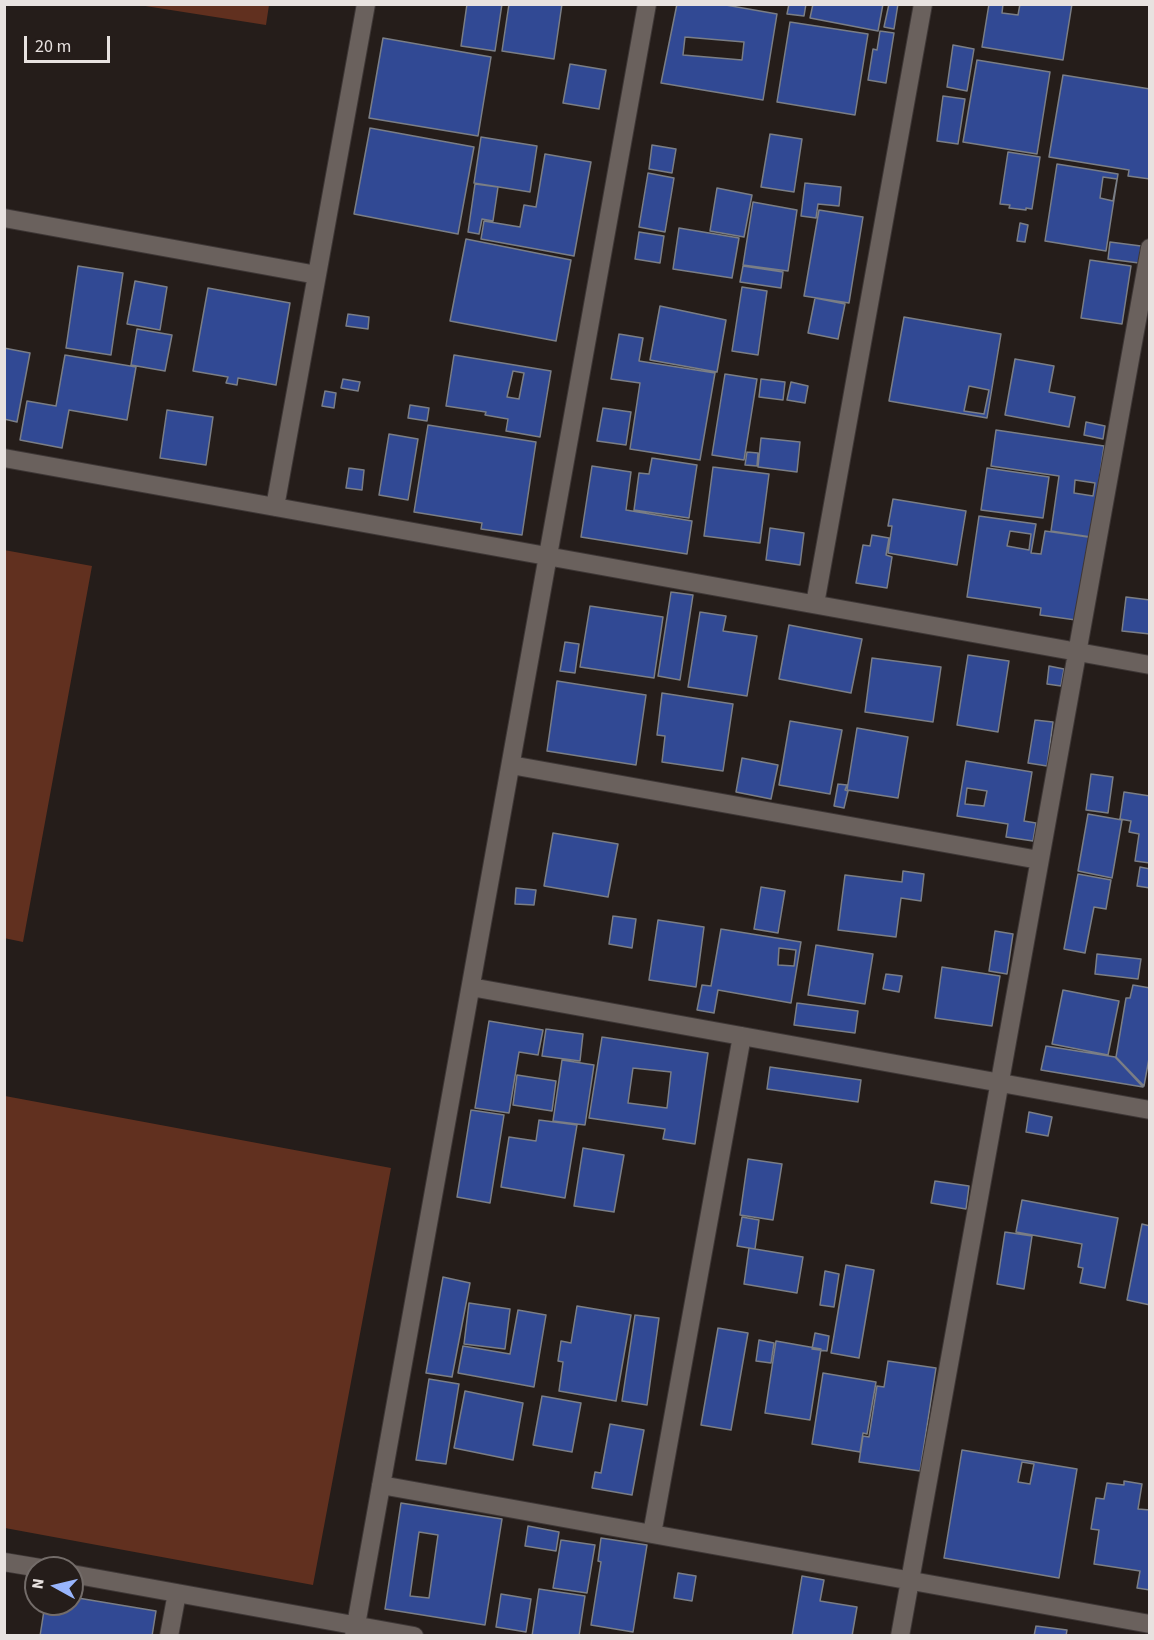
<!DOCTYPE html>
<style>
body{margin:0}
#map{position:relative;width:1154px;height:1640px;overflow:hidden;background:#251d1a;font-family:"Source Sans 3",sans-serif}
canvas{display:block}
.frame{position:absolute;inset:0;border:6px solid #e8e2e0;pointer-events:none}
.north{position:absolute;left:24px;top:1556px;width:60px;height:60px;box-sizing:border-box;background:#251d1a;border:2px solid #736c69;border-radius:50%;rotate:278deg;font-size:16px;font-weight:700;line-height:24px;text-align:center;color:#e8e2e0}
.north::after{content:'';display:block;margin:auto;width:21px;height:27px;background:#98b5fd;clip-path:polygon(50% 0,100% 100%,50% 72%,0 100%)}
.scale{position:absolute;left:24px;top:36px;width:86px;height:27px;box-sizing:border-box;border:3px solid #e8e2e0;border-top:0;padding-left:8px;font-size:18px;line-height:21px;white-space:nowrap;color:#e8e2e0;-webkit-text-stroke:4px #251d1a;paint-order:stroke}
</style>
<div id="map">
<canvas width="1154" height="1640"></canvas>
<div class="frame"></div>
<div class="north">N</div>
<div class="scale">20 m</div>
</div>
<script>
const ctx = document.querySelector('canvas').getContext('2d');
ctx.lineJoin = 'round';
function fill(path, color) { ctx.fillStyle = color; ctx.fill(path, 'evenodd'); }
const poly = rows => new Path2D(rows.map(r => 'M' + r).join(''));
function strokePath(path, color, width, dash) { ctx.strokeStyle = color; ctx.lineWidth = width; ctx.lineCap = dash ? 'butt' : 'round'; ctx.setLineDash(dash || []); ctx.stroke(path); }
fill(poly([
 [139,5,269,5,266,25],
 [4,550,92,566,23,942,4,938],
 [5,1096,391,1168,313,1585,5,1528]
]), '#61301f');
const building = poly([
 [467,4,502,4,495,51,461,46,467,4],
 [509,4,562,4,554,59,502,51,509,4],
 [677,4,720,4,777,14,763,100,661,83,677,4],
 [685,37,744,42,742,60,683,55,685,37],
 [789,4,806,4,804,16,787,14,789,4],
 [813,4,883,4,878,31,810,18,813,4],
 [889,4,898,4,894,29,884,27,889,4],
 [989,4,1003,4,1002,13,1018,15,1020,4,1072,4,1063,60,982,47,989,4],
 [790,22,868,34,855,115,777,102,790,22],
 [880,31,894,33,886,83,868,80,873,49,877,50,880,31],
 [383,38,491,57,478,136,369,118,383,38],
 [953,45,974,49,967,91,947,87,953,45],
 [977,60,1050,72,1037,154,963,142,977,60],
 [570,64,606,70,599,109,563,103,570,64],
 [1063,75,1150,89,1150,179,1128,176,1129,170,1049,157,1063,75],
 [943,96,965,99,958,144,937,141,943,96],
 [370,128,474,147,458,234,354,214,370,128],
 [770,134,802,139,794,192,761,187,770,134],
 [481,137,537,146,530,192,474,183,481,137],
 [652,145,676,149,672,173,649,169,652,145],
 [1008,152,1040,157,1032,209,1026,208,1026,210,1009,208,1010,205,1000,204,1008,152],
 [545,154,591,162,574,256,481,239,484,221,520,227,524,205,536,207,545,154],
 [1057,164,1118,174,1106,251,1045,241,1057,164],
 [1103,177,1117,179,1113,201,1100,198,1103,177],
 [648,173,674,178,665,232,639,227,648,173],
 [805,183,841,187,839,206,818,204,816,218,801,216,805,183],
 [475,184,498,187,493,221,482,219,479,234,468,232,475,184],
 [717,188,752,195,744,237,710,231,717,188],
 [753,202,797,210,788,271,743,265,753,202],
 [819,210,863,217,849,303,804,296,819,210],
 [1020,223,1028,225,1025,242,1017,241,1020,223],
 [679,228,739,238,732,278,673,269,679,228],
 [639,232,664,236,660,263,635,259,639,232],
 [466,239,571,260,556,341,450,321,466,239],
 [1110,242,1141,246,1139,263,1108,259,1110,242],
 [1090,260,1131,266,1122,324,1081,318,1090,260],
 [78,266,123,273,111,355,66,348,78,266],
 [743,266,783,272,781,288,740,282,743,266],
 [135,281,167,287,160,330,127,324,135,281],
 [742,287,767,291,758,355,732,351,742,287],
 [208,288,290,303,276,385,238,378,237,385,226,383,228,377,193,371,208,288],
 [815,298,845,304,838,339,808,333,815,298],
 [660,306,726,320,717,372,650,360,660,306],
 [348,314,369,317,368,329,346,326,348,314],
 [904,317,1001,334,987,418,889,401,904,317],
 [969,386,989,390,984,414,964,411,969,386],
 [137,329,172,335,165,371,131,365,137,329],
 [619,334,643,338,639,361,715,373,700,460,630,449,640,383,611,379,619,334],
 [4,348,30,353,17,422,4,419,4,348],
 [65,355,136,367,127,420,69,410,62,448,20,440,27,401,56,406,65,355],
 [454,355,551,371,540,437,506,431,508,419,485,415,486,412,446,406,454,355],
 [513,371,524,373,519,399,507,397,513,371],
 [1015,359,1054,366,1049,392,1075,397,1069,427,1005,415,1015,359],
 [725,374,757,379,744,460,712,455,725,374],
 [343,379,360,382,358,391,341,388,343,379],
 [761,379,785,382,783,400,759,397,761,379],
 [791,382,808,386,805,403,787,400,791,382],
 [325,391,336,393,334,408,322,406,325,391],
 [410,405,429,408,427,421,408,418,410,405],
 [603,408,631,412,626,445,597,441,603,408],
 [167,410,213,417,206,465,160,458,167,410],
 [1086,422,1105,426,1103,439,1084,435,1086,422],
 [428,425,536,442,522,535,481,529,482,523,414,512,428,425],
 [996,430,1104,446,1091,537,1051,531,1059,476,991,466,996,430],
 [1075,480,1095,483,1093,496,1074,493,1075,480],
 [389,434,418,439,408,500,379,495,389,434],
 [761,438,800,442,797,472,758,467,761,438],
 [747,452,758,453,757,466,745,465,747,452],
 [652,458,697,465,689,518,634,510,639,473,649,474,652,458],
 [592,466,631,472,626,510,692,521,687,554,581,537,592,466],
 [713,467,769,474,760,543,704,536,713,467],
 [349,468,364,470,362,490,346,488,349,468],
 [987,468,1049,477,1043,518,981,510,987,468],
 [893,499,966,511,957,565,888,553,892,526,888,526,893,499],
 [979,516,1036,524,1031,553,1041,554,1045,531,1095,538,1083,621,1040,615,1041,608,967,597,979,516],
 [1010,531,1031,534,1029,550,1007,546,1010,531],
 [770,528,804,533,800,565,766,560,770,528],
 [872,535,889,538,886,555,892,557,887,588,856,583,863,545,870,546,872,535],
 [671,592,693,595,680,680,658,676,671,592],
 [1126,597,1150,600,1150,634,1122,631,1126,597],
 [590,606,663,617,654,678,580,667,590,606],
 [700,612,726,616,723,631,757,636,747,696,688,687,700,612],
 [789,625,862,639,851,693,779,679,789,625],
 [565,642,579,644,575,673,560,671,565,642],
 [968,655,1009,661,998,732,957,725,968,655],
 [872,658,941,667,933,722,865,712,872,658],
 [1049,666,1064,669,1061,686,1047,684,1049,666],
 [557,681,646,695,636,765,547,751,557,681],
 [662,693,733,704,723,771,662,762,665,736,657,735,662,693],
 [1035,720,1053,722,1047,766,1028,763,1035,720],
 [790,721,842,730,830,794,779,785,790,721],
 [857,728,908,737,898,798,847,790,857,728],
 [742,758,778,765,771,799,736,792,742,758],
 [966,761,1032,772,1024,821,1036,823,1033,841,1006,837,1008,824,957,816,966,761],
 [967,788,987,791,984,806,965,804,967,788],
 [1091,774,1113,777,1108,813,1086,810,1091,774],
 [838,784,847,785,845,790,848,791,844,808,834,806,838,784],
 [1124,792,1150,796,1150,863,1135,861,1139,834,1129,832,1131,821,1120,819,1124,792],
 [1088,814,1122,820,1112,878,1078,871,1088,814],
 [553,833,618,844,608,897,544,886,553,833],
 [1140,867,1150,869,1150,888,1137,886,1140,867],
 [903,871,924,874,921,901,901,898,896,937,838,930,845,875,902,882,903,871],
 [1078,874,1111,880,1106,909,1094,907,1085,953,1064,949,1078,874],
 [761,887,785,891,778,933,754,929,761,887],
 [516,888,536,890,534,905,515,904,516,888],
 [613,916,636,919,632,948,609,944,613,916],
 [658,920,704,927,696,987,649,980,658,920],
 [721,929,801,942,791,1003,718,990,714,1013,697,1010,702,985,711,986,721,929],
 [779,948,796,950,794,966,778,965,779,948],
 [995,931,1013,934,1007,974,989,971,995,931],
 [816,945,873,954,865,1004,808,995,816,945],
 [1097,954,1141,959,1138,979,1095,974,1097,954],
 [942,967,1000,976,992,1026,935,1018,942,967],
 [886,974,902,976,899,992,883,989,886,974],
 [1133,985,1150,988,1150,1053,1144,1086,1116,1057,1126,998,1130,998,1133,985],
 [1063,990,1119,1001,1108,1055,1052,1044,1063,990],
 [797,1003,858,1011,855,1033,794,1025,797,1003],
 [489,1021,543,1030,538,1055,519,1052,509,1113,475,1108,489,1021],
 [546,1029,583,1034,580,1061,542,1056,546,1029],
 [602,1037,708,1053,695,1144,663,1139,665,1129,589,1118,602,1037],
 [633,1068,671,1072,667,1108,628,1103,633,1068],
 [1046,1046,1115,1057,1143,1087,1041,1070,1046,1046],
 [562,1060,594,1065,585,1125,553,1121,562,1060],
 [770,1067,861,1080,858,1102,767,1089,770,1067],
 [517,1075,556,1081,552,1111,513,1105,517,1075],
 [471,1110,504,1115,490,1203,457,1197,471,1110],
 [1029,1112,1052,1117,1048,1136,1026,1132,1029,1112],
 [539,1120,577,1125,565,1198,501,1187,509,1137,536,1141,539,1120],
 [583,1148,624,1155,614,1212,574,1206,583,1148],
 [748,1159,782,1164,773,1220,740,1215,748,1159],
 [935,1181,969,1186,966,1209,931,1203,935,1181],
 [1022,1200,1118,1218,1105,1288,1080,1283,1083,1268,1078,1267,1082,1244,1016,1232,1022,1200],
 [742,1217,759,1220,755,1249,737,1246,742,1217],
 [1142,1224,1150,1226,1150,1305,1127,1300,1142,1224],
 [1005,1232,1032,1236,1024,1289,997,1284,1005,1232],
 [749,1248,803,1257,797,1293,744,1284,749,1248],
 [846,1265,874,1270,859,1358,831,1353,846,1265],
 [825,1271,839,1274,834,1307,820,1305,825,1271],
 [443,1277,470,1283,452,1377,426,1373,443,1277],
 [469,1303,510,1309,505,1349,464,1344,469,1303],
 [577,1306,631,1315,616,1401,559,1391,563,1362,558,1361,561,1341,571,1343,577,1306],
 [518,1310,546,1315,534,1387,458,1373,463,1346,510,1354,518,1310],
 [635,1315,659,1318,647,1405,622,1401,635,1315],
 [718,1328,748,1333,731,1430,701,1425,718,1328],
 [815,1333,829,1336,827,1351,812,1349,815,1333],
 [759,1340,774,1343,771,1363,756,1361,759,1340],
 [776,1341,821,1349,810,1420,765,1413,776,1341],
 [888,1361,936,1368,920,1471,859,1462,863,1436,869,1437,877,1386,884,1387,888,1361],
 [823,1373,876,1382,867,1434,863,1433,860,1452,812,1444,823,1373],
 [429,1379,459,1384,446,1464,416,1460,429,1379],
 [465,1391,523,1403,513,1460,454,1448,465,1391],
 [542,1396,581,1403,572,1452,533,1445,542,1396],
 [610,1424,644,1430,632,1495,592,1488,595,1472,601,1473,610,1424],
 [962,1450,1077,1469,1059,1578,944,1558,962,1450],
 [1022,1462,1034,1464,1030,1484,1018,1482,1022,1462],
 [1124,1481,1142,1484,1138,1509,1150,1510,1150,1590,1137,1588,1140,1571,1094,1564,1099,1530,1091,1529,1096,1498,1104,1499,1107,1483,1124,1485,1124,1481],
 [401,1503,502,1519,485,1625,385,1609,401,1503],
 [419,1532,438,1535,429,1598,410,1596,419,1532],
 [528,1526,559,1532,556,1551,525,1546,528,1526],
 [601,1538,647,1545,633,1632,591,1625,601,1562,598,1561,601,1538],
 [561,1540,595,1545,587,1593,553,1588,561,1540],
 [678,1573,696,1576,692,1601,674,1598,678,1573],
 [802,1576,824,1580,820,1601,857,1607,852,1636,792,1636,802,1576],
 [539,1589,585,1596,579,1636,532,1636,539,1589],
 [501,1594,531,1599,526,1632,496,1627,501,1594],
 [72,1597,156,1611,152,1636,40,1636,45,1604,72,1604,72,1597],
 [1036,1626,1067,1630,1066,1636,1034,1636,1036,1626]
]);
fill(building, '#314994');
strokePath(building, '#7a7e86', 1.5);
const minor = poly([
 [4,218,317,275],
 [4,458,1150,665],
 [275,507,366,4],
 [815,604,923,4],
 [511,765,1039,860],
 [471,987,1150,1110],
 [381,1485,1150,1624],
 [652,1534,742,1036],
 [4,1562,40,1568],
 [72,1574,414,1636],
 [169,1636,177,1593],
 [354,1636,647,4],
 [900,1636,1150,248]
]);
strokePath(minor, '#3e3736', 20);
strokePath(minor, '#6a615d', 18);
</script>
